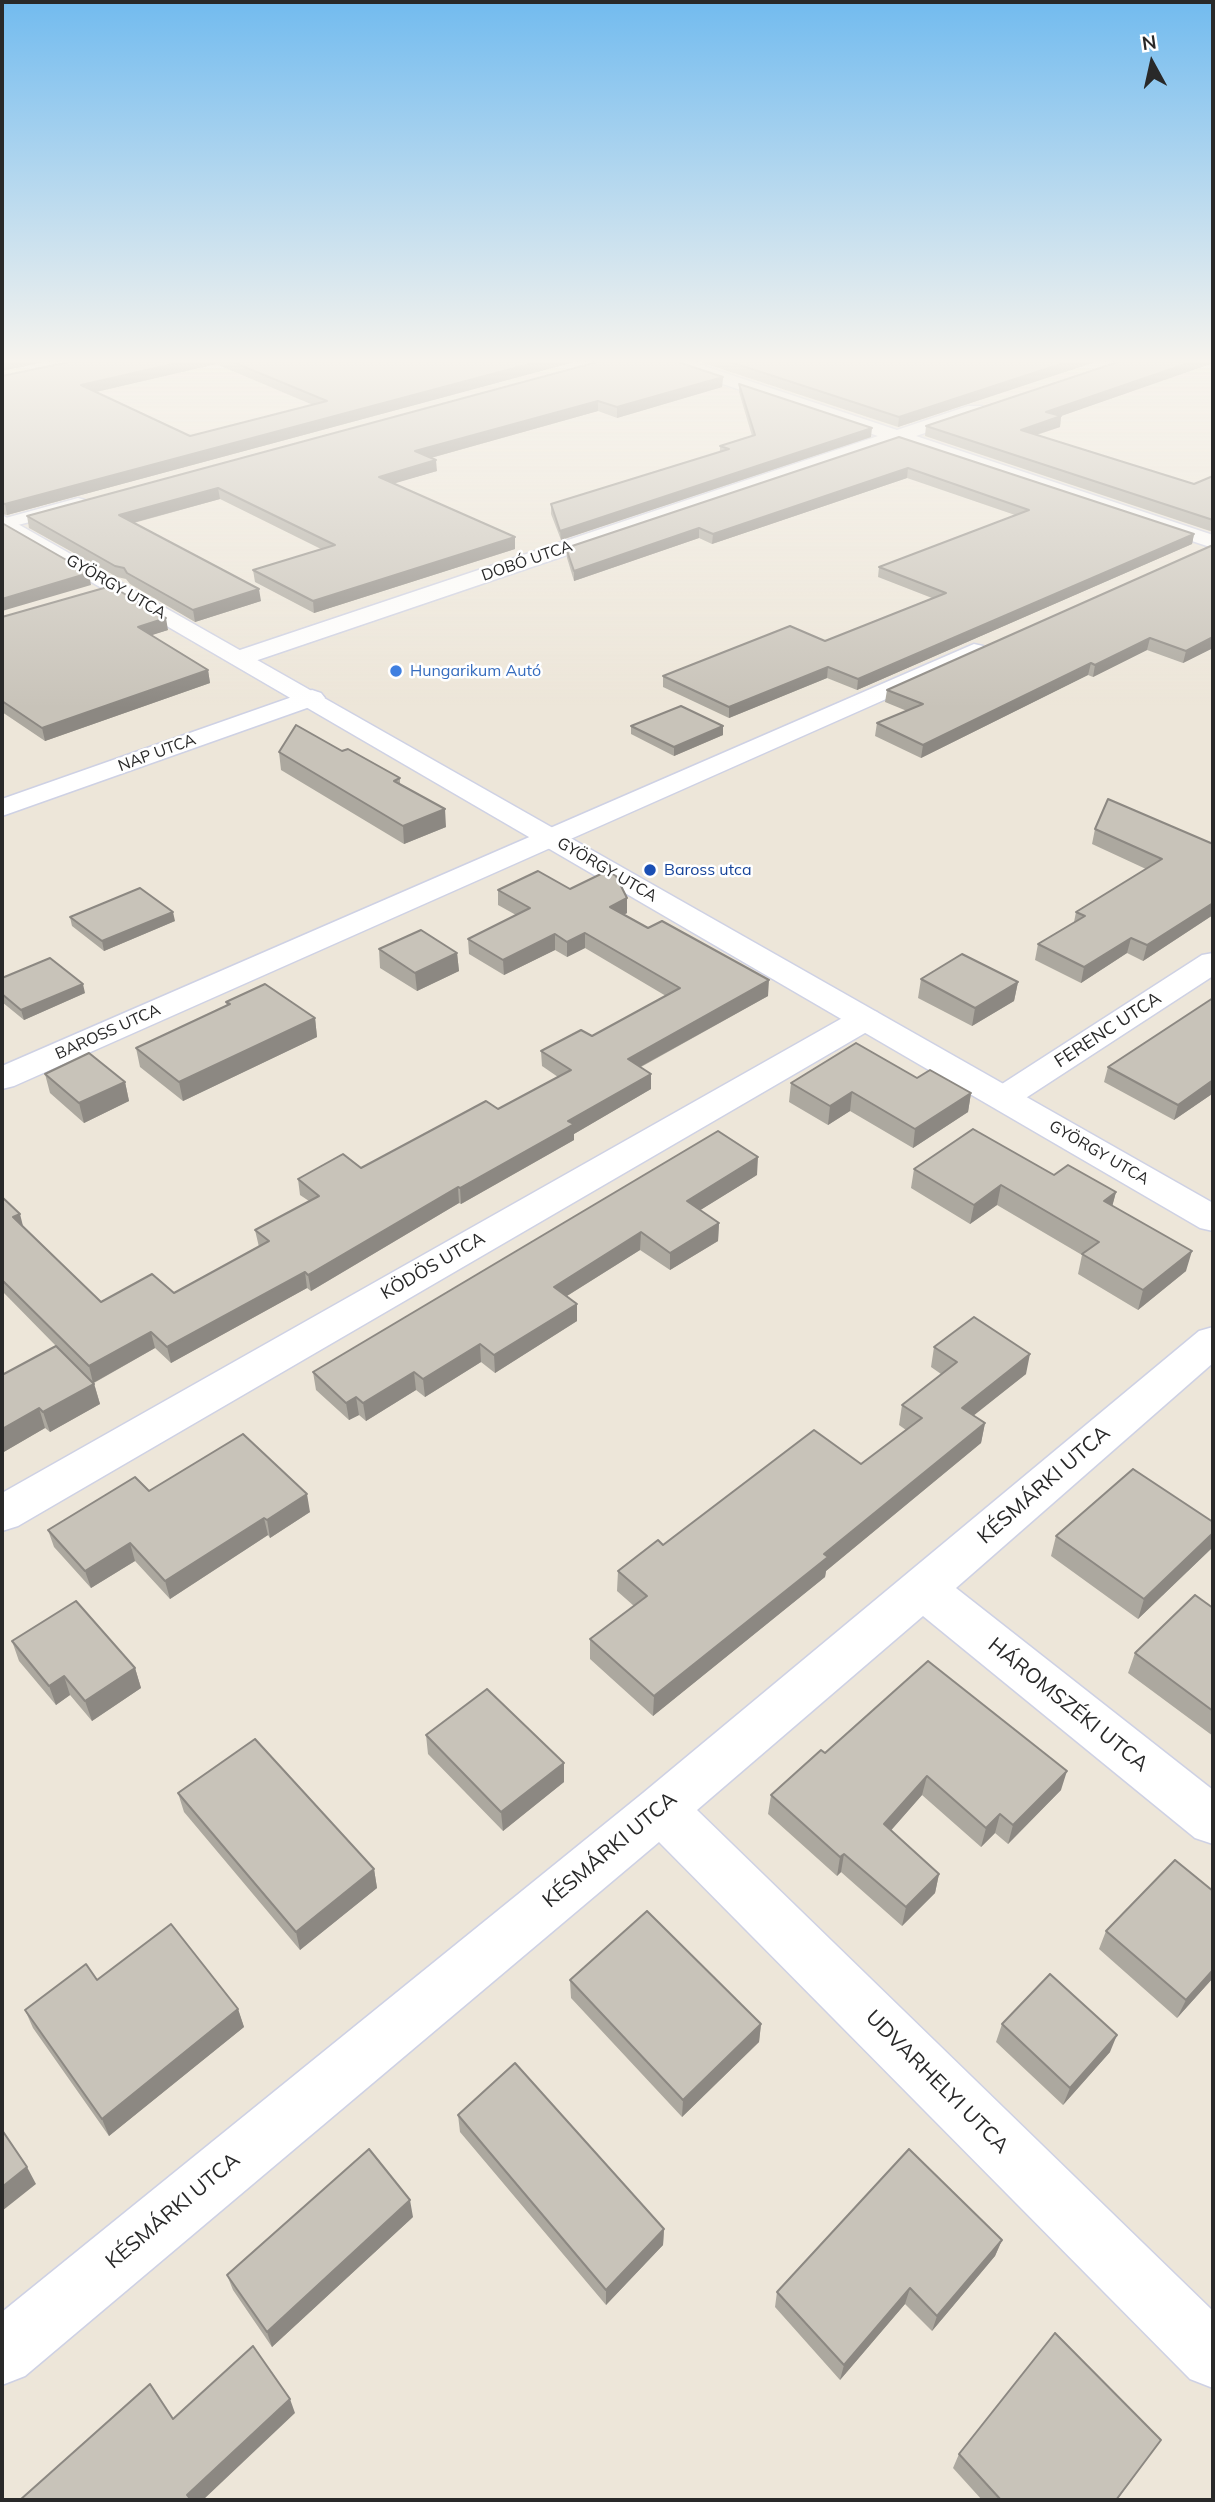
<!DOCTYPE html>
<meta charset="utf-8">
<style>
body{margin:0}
#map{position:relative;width:1215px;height:2502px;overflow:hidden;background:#ede6d9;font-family:Mulish,sans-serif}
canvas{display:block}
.frame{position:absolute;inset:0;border:4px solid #292929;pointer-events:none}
.north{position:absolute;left:1117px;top:28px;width:70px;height:70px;-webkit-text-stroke:5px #fff;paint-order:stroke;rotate:352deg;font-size:19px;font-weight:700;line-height:28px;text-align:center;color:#292929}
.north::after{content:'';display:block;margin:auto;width:24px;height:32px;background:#292929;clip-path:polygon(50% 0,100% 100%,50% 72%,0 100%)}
</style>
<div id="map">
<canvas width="1215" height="2502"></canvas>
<div class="frame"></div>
<div class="north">N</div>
</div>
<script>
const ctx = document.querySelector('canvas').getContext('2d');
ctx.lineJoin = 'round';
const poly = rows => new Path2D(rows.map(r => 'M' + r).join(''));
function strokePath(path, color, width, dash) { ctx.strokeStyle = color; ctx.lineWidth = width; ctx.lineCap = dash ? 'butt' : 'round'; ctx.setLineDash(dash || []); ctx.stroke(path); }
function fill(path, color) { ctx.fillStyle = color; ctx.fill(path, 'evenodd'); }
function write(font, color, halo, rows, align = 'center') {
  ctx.font = font + ' Mulish,sans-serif'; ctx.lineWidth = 5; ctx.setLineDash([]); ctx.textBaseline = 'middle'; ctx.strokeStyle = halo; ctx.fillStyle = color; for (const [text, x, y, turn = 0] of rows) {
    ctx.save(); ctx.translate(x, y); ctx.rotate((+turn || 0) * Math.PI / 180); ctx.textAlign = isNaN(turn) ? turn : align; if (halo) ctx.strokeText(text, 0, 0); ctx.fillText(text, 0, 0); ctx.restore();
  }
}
const minor = poly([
 [654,358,680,358,897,430,968,406,982,406,984,410,982,414,916,436,1213,535,1213,548,897,443,249,663,240,665,231,663,228,658,231,653,878,436,657,362,654,358],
 [78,498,85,500,88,504,85,508,2,529,2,519,78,498],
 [974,644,983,646,986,651,983,656,14,1086,2,1089,2,1066,974,644],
 [312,690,321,693,325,698,321,703,2,816,2,799,312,690],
 [1213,953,1213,976,1015,1105,1003,1109,991,1105,986,1098,991,1091,1202,955,1213,953],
 [865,1009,877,1012,881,1019,877,1026,18,1526,2,1531,2,1493,853,1012,865,1009],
 [1213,1327,1213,1363,956,1588,1213,1790,1213,1844,1195,1838,923,1616,697,1810,1213,2311,1213,2388,1190,2379,659,1842,25,2376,2,2385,2,2312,643,1793,1199,1331,1213,1327]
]);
const tertiary = poly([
 [2,515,1213,1203,1213,1231,1200,1228,2,530,2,515]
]);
strokePath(minor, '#ced1e4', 3);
strokePath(tertiary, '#ced1e4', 3);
fill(minor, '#fff');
fill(tertiary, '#fff');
fill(poly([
 [88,358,589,358,7,515,2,514,2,376],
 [216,364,313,405,190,436,96,392],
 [613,358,723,377,722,387,617,418,598,411,431,458,437,471,394,483,515,549,314,613,255,582,253,570,321,549,220,499,134,523,261,601,195,622,130,584,126,579,117,577,29,528,27,516],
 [688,358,1107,358,898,427],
 [1213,363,1061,416,1060,427,1037,435,1194,484,1213,476,1213,532,925,436,926,426],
 [739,384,871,437,561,540,551,514,551,504,720,452,720,446,752,436,739,392],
 [899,437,1194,534,1192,544,857,690,827,678,729,718,663,687,663,676,825,641,932,598,878,577,879,567,1015,515,907,478,712,544,699,538,574,581,567,558,566,548],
 [1213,545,1213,648,1183,663,1147,650,1093,677,1088,675,921,758,875,736,877,723,907,711,885,702,887,690],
 [2,617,168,630,151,635,208,670,210,683,45,741,2,712],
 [631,726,723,726,723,735,674,756,631,734],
 [342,751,400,778,400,784,446,827,404,844,281,770,279,752],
 [1095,829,1213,844,1213,915,1143,961,1127,953,1081,983,1035,960,1038,944,1074,922,1076,912,1146,869,1092,844],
 [570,889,627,898,627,913,624,915,768,996,641,1067,651,1074,651,1089,574,1134,574,1140,461,1204,459,1203,311,1291,307,1288,171,1363,155,1348,94,1383,100,1404,50,1432,45,1428,2,1453,56,1346,2,1291,2,1197,24,1227,101,1302,174,1293,259,1247,255,1230,309,1201,300,1195,298,1179,361,1168,498,1109,558,1077,542,1066,541,1051,592,1036,666,996,585,948,567,957,555,950,504,975,469,954,468,939,516,915,498,905,498,890],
 [70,917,175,921,104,951,72,926],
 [379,949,457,953,459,971,417,991,380,968],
 [2,978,85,993,24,1020,2,1002],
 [921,979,1018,982,1014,1001,972,1026,918,998],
 [1213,998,1213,1088,1212,1094,1174,1120,1104,1082,1108,1067],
 [226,1002,315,1018,317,1037,183,1101,140,1067,136,1048,227,1006],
 [45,1074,125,1082,129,1101,84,1123,50,1093],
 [917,1078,971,1093,968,1112,913,1148,850,1111,828,1125,789,1102,791,1083],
 [914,1169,1054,1175,1116,1192,1112,1206,1186,1271,1138,1310,1078,1274,1082,1255,997,1205,970,1224,911,1188],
 [757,1175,700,1210,719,1223,718,1241,670,1270,640,1250,567,1296,577,1304,577,1321,495,1373,481,1362,425,1397,416,1390,366,1421,359,1415,349,1420,316,1390,313,1372],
 [934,1347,1026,1374,973,1415,985,1423,981,1443,826,1571,825,1577,653,1716,590,1659,590,1639,634,1606,617,1591,618,1571,663,1545,861,1464,906,1430,899,1425,902,1405,941,1374,931,1367],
 [149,1491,310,1512,270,1538,268,1535,170,1599,135,1561,91,1588,54,1547,48,1530],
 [1213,1522,1213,1547,1138,1619,1051,1556,1056,1536],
 [1213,1608,1213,1743,1211,1741,1213,1736,1128,1673,1135,1653],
 [12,1641,135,1668,141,1688,92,1721,70,1695,56,1705,19,1661],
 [426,1735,564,1763,564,1782,503,1831,428,1754],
 [825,1753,1061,1790,1008,1844,995,1833,981,1847,922,1795,891,1830,939,1874,935,1893,902,1926,841,1872,837,1876,768,1814,771,1795],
 [178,1793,374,1869,377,1888,300,1950,184,1812],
 [1213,1891,1213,1978,1177,2018,1099,1949,1106,1931],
 [97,1980,238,2009,244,2027,109,2136,33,2028,25,2010],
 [570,1980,761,2024,759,2042,682,2117,571,1998],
 [1002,2024,1110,2052,1063,2105,996,2042],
 [458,2115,664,2229,663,2245,606,2305,460,2132],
 [413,2217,272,2347,233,2290,227,2275],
 [1002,2240,995,2256,932,2331,905,2304,840,2380,775,2307,777,2292],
 [1161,2440,1117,2500,982,2500,953,2468,959,2454]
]), '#aca89f');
fill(poly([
 [17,358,63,358,2,371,2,361],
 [199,358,215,358,216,364,83,395,81,385],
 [552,358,589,358,7,515,5,504],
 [1079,358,1107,358,898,427,899,417],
 [1203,358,1213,358,1213,363,1044,422,1046,412],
 [723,377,722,387,617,418,617,407],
 [598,401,598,411,416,462,415,451],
 [1061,416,1060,427,1020,440,1021,430],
 [872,428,871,437,561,540,560,531],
 [436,460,437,471,379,488,379,477],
 [908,468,907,478,712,544,713,534],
 [218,488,220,499,121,526,119,515],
 [699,528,699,538,574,581,574,571],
 [1194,534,1192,544,857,690,858,679],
 [515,537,515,549,314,613,313,601],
 [89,573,91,585,2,611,2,599],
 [259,589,261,601,195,622,193,610],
 [166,618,168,630,140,639,138,627],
 [1213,637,1213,648,1183,663,1186,651],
 [1150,638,1147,650,1093,677,1095,665],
 [1091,663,1088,675,921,758,923,745],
 [828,667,827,678,729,718,729,707],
 [208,670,210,683,45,741,42,728],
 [723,726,723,735,674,756,674,747],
 [445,809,446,827,404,844,403,826],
 [627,898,627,913,610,922,610,907],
 [1213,903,1213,915,1143,961,1147,945],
 [173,912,175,921,104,951,102,941],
 [585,933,585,948,567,957,567,942],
 [555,934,555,950,504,975,503,960],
 [1131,938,1127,953,1081,983,1084,967],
 [457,953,459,971,417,991,415,973],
 [769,980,768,996,627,1074,628,1059],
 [1018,982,1014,1001,972,1026,975,1008],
 [83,984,85,993,24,1020,21,1010],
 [315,1018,317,1037,183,1101,179,1082],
 [651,1074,651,1089,574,1134,574,1140,461,1204,460,1188,568,1121],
 [1213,1076,1213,1088,1212,1094,1174,1120,1178,1105],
 [125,1082,129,1101,84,1123,79,1103],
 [852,1092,850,1111,828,1125,830,1106],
 [971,1093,968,1112,913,1148,915,1129],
 [758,1157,757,1175,686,1219,687,1201],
 [1001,1185,997,1205,970,1224,974,1205],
 [458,1187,459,1203,311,1291,308,1275],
 [1116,1192,1111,1211,1104,1201],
 [20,1214,24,1230,13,1217],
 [719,1223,718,1241,670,1270,670,1253],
 [641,1232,640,1250,554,1304,554,1287],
 [1192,1251,1186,1271,1138,1310,1143,1290],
 [305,1272,307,1288,171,1363,167,1347],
 [577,1304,577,1321,495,1373,494,1355],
 [151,1332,155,1348,93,1383,89,1366],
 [480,1344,481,1362,425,1397,423,1379],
 [1030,1354,1026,1374,958,1428,962,1408],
 [414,1372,416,1390,366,1421,363,1403],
 [94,1384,100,1404,50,1432,43,1412],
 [356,1397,359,1415,349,1420,346,1403],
 [39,1408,45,1428,2,1453,2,1429],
 [985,1423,981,1443,826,1571,825,1577,653,1716,654,1696,824,1554],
 [307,1494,310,1512,270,1538,267,1520],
 [264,1518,268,1535,170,1599,165,1581],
 [1213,1533,1213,1547,1138,1619,1144,1599],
 [130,1543,135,1561,91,1588,85,1571],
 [135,1668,141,1688,92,1721,85,1701],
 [64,1676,70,1695,56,1705,49,1686],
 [564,1763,564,1782,503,1831,501,1812],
 [1067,1771,1061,1790,1008,1844,1013,1825],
 [927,1776,922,1795,880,1843,884,1824],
 [1000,1814,995,1833,981,1847,986,1828],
 [844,1854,841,1872,837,1876,840,1857],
 [374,1869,377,1888,300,1950,296,1932],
 [939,1874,935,1893,902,1926,906,1907],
 [1213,1970,1213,1978,1177,2018,1186,2000],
 [238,2009,244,2027,109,2136,102,2119],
 [761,2024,759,2042,682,2117,683,2100],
 [1117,2035,1110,2052,1063,2105,1070,2088],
 [27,2167,36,2184,2,2211,2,2187],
 [410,2200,413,2217,272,2347,267,2332],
 [664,2229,663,2245,606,2305,606,2290],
 [1002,2240,995,2256,932,2331,937,2316],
 [910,2288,905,2304,840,2380,844,2365],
 [290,2399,295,2413,203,2500,190,2500,187,2495]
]), '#8c8882');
const building = poly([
 [2,358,17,358,2,361,2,358],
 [88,358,199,358,81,385,190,436,327,401,223,358,552,358,5,504,2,503,2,376,88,358],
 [612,358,666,358,723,377,617,407,598,401,415,451,436,460,379,477,515,537,313,601,253,570,335,545,218,488,119,515,259,589,193,610,127,573,124,568,115,566,27,516,612,358],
 [718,358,1079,358,899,417,718,358],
 [1130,358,1203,358,1046,412,1061,416,1021,430,1194,484,1213,476,1213,520,926,426,1130,358],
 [739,384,872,428,560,531,551,504,729,449,720,446,755,435,739,384],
 [899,437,1194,534,858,679,828,667,729,707,663,676,790,626,825,641,946,593,879,567,1029,510,908,468,713,534,699,528,574,571,566,548,899,437],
 [2,523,89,573,2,599,2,523],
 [1213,545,1213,637,1186,651,1150,638,1095,665,1091,663,923,745,877,723,923,704,887,690,1213,545],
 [111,586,166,618,138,627,208,670,42,728,2,701,2,617,111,586],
 [681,706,723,726,674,747,631,726,681,706],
 [296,725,342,751,348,749,400,778,394,781,445,809,403,826,279,752,296,725],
 [1108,799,1213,844,1213,903,1147,945,1131,938,1084,967,1038,944,1085,916,1076,912,1162,859,1095,829,1108,799],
 [538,871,570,889,607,871,616,876,627,898,610,907,648,928,662,921,769,980,628,1059,651,1074,568,1121,574,1124,460,1188,458,1187,308,1275,305,1272,167,1347,151,1332,89,1366,2,1280,2,1197,20,1214,13,1217,101,1302,152,1274,174,1293,269,1241,255,1230,319,1196,298,1179,343,1154,361,1168,486,1101,498,1109,571,1070,541,1051,581,1030,592,1036,680,988,585,933,567,942,555,934,503,960,468,939,530,908,498,890,538,871],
 [140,888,173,912,102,941,70,917,140,888],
 [421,930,457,953,415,973,379,949,421,930],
 [962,954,1018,982,975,1008,921,979,962,954],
 [50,958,83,984,21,1010,2,994,2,978,50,958],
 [265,984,315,1018,179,1082,136,1048,230,1004,226,1002,265,984],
 [1213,998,1213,1076,1212,1077,1213,1077,1213,1080,1178,1105,1108,1067,1213,998],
 [856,1043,917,1078,930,1070,971,1093,915,1129,852,1092,830,1106,791,1083,856,1043],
 [89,1053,125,1082,79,1103,45,1074,89,1053],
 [973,1129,1054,1175,1068,1165,1116,1192,1104,1201,1192,1251,1143,1290,1082,1254,1099,1242,1001,1185,974,1205,914,1169,973,1129],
 [718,1131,758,1157,687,1201,719,1223,670,1253,641,1232,554,1287,577,1304,494,1355,480,1344,423,1379,414,1372,363,1403,356,1397,346,1403,313,1372,718,1131],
 [974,1317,1030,1354,962,1408,985,1423,824,1554,828,1557,654,1696,590,1639,647,1596,618,1571,658,1540,663,1545,814,1430,861,1464,922,1418,902,1405,957,1362,934,1347,974,1317],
 [56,1346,94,1384,43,1412,39,1408,2,1429,2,1375,56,1346],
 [243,1434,307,1494,267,1520,264,1518,165,1581,130,1543,85,1571,48,1530,135,1477,149,1491,243,1434],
 [1133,1469,1213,1522,1213,1533,1144,1599,1056,1536,1133,1469],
 [1195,1595,1213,1608,1213,1711,1135,1653,1195,1595],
 [76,1601,135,1668,85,1701,64,1676,49,1686,12,1641,76,1601],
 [928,1661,1067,1771,1013,1825,1000,1814,986,1828,927,1776,884,1824,939,1874,906,1907,844,1854,840,1857,771,1795,821,1750,825,1753,928,1661],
 [487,1689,564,1763,501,1812,426,1735,487,1689],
 [255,1739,374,1869,296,1932,178,1793,255,1739],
 [1175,1860,1213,1891,1213,1970,1186,2000,1106,1931,1175,1860],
 [647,1911,761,2024,683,2100,570,1980,647,1911],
 [171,1924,238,2009,102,2119,25,2010,86,1964,97,1980,171,1924],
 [1050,1974,1117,2035,1070,2088,1002,2024,1050,1974],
 [515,2063,664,2229,606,2290,458,2115,515,2063],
 [2,2130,27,2167,2,2187,2,2130],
 [369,2149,410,2200,267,2332,227,2275,369,2149],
 [909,2149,1002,2240,937,2316,910,2288,844,2365,777,2292,909,2149],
 [1055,2333,1161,2440,1116,2500,1001,2500,959,2454,1055,2333],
 [253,2346,290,2399,187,2495,191,2500,20,2500,150,2384,173,2419,253,2346]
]);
fill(building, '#c8c3b9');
strokePath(building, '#8c8882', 2);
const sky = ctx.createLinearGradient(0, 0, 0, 708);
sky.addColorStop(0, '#72bbef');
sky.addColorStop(0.51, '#f7f4ee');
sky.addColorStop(1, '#f7f4ee00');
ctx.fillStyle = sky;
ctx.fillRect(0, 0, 1215, 708);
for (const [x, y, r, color] of [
 [396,671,7,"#3f7fe0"],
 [650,870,7,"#1a4fb4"]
]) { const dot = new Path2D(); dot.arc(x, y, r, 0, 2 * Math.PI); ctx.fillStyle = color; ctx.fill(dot); strokePath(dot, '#fff', 2.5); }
write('16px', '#292929', '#fff', [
 ["DOBÓ UTCA",527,561,-19],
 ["GYÖRGY UTCA",116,587,30],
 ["NAP UTCA",157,753,-20],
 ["GYÖRGY UTCA",607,870,30],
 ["BAROSS UTCA",108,1032,-24],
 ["GYÖRGY UTCA",1099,1153,30]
]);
write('16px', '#366cbe', '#fff', [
 ["Hungarikum Autó",410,671]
], 'left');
write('16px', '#164399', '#fff', [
 ["Baross utca",664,870]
], 'left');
write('18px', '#292929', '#fff', [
 ["FERENC UTCA",1108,1030,-33],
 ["KÖDÖS UTCA",433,1266,-30]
]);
write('21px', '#292929', '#fff', [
 ["KÉSMÁRKI UTCA",1044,1485,-41],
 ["HÁROMSZÉKI UTCA",1068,1705,39],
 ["KÉSMÁRKI UTCA",610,1850,-40],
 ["UDVARHELYI UTCA",937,2082,45],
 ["KÉSMÁRKI UTCA",173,2211,-40]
]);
</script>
